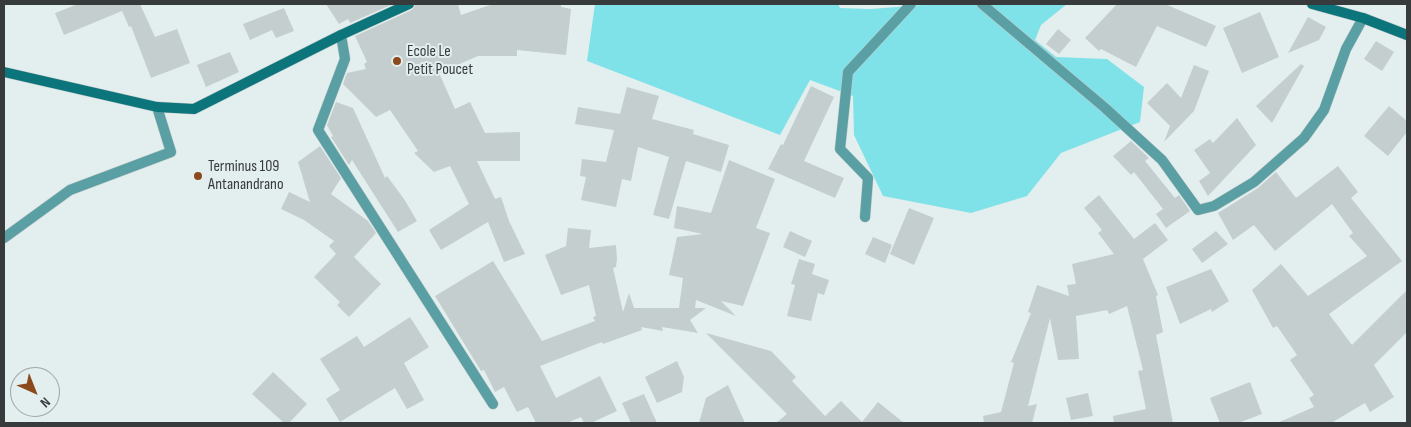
<!DOCTYPE html>
<style>
body{margin:0}
#map{position:relative;width:1411px;height:427px;overflow:hidden;background:#e3eeee;font-family:"Sofia Sans Condensed",sans-serif}
canvas{display:block}
.frame{position:absolute;inset:0;border:5px solid #373b3c;pointer-events:none}
.north{position:absolute;left:10px;top:367px;width:50px;height:50px;box-sizing:border-box;background:#e3eeee;border:1px solid #9ea6a7;border-radius:50%;rotate:136deg;font-size:14px;font-weight:700;line-height:20px;text-align:center;color:#373b3c}
.north::after{content:'';display:block;margin:auto;width:18px;height:22px;background:#8c491b;clip-path:polygon(50% 0,100% 100%,50% 72%,0 100%)}
</style>
<div id="map">
<canvas width="1411" height="427"></canvas>
<div class="frame"></div>
<div class="north">N</div>
</div>
<script>
const ctx = document.querySelector('canvas').getContext('2d');
ctx.lineJoin = 'round';
function fill(path, color) { ctx.fillStyle = color; ctx.fill(path, 'evenodd'); }
const poly = rows => new Path2D(rows.map(r => 'M' + r).join(''));
function strokePath(path, color, width, dash) { ctx.strokeStyle = color; ctx.lineWidth = width; ctx.lineCap = dash ? 'butt' : 'round'; ctx.setLineDash(dash || []); ctx.stroke(path); }
function write(font, color, halo, rows, align = 'center') {
  ctx.font = font + ' "Sofia Sans Condensed",sans-serif'; ctx.lineWidth = 4; ctx.setLineDash([]); ctx.textBaseline = 'middle'; ctx.strokeStyle = halo; ctx.fillStyle = color; for (const [text, x, y, turn = 0] of rows) {
    ctx.save(); ctx.translate(x, y); ctx.rotate((+turn || 0) * Math.PI / 180); ctx.textAlign = isNaN(turn) ? turn : align; if (halo) ctx.strokeText(text, 0, 0); ctx.fillText(text, 0, 0); ctx.restore();
  }
}
fill(poly([
 [595,4,838,4,840,8,870,9,936,4,1067,4,1041,25,1035,40,1056,57,1107,59,1144,87,1140,122,1061,153,1027,196,971,213,883,196,854,135,853,96,810,80,780,135,587,61]
]), '#80e2e9');
fill(poly([
 [78,4,140,4,155,37,177,29,190,63,151,78,131,26,129,27,122,11,64,35,55,13],
 [326,4,393,4,350,23,348,19,339,24],
 [416,4,458,4,461,15,493,4,561,4,561,7,571,9,566,55,517,50,517,56,478,56,439,73,455,109,470,102,485,133,520,132,520,161,477,161,495,199,501,197,509,221,525,254,504,262,488,222,441,250,429,230,469,204,450,166,434,172,414,153,418,151,390,110,376,117,343,84,347,73,366,69,364,64,367,62,355,36,412,10],
 [1117,4,1165,4,1216,26,1206,47,1157,26,1136,67,1101,49,1099,51,1085,38],
 [284,8,294,31,276,38,272,30,250,40,243,24],
 [1260,12,1279,57,1242,73,1223,28],
 [1308,17,1326,27,1319,40,1288,53],
 [1058,29,1071,40,1059,54,1046,44],
 [1376,41,1394,52,1382,71,1364,59],
 [230,52,239,72,206,87,197,65],
 [1301,64,1304,66,1272,123,1256,106],
 [1194,65,1209,71,1194,111,1164,142,1170,126,1147,103,1167,83,1181,98],
 [811,86,834,97,804,161,844,178,835,198,768,169,781,144,783,145],
 [627,87,659,96,652,119,694,130,693,134,729,145,721,172,686,161,669,219,653,215,669,157,638,147,631,181,622,179,616,207,581,200,586,177,580,176,582,159,606,162,614,130,575,124,578,107,620,114],
 [336,102,353,108,385,178,387,176,404,199,417,221,398,232,352,160,349,165,331,137,333,136,327,125],
 [1389,106,1407,121,1407,132,1388,156,1364,136],
 [1237,118,1256,145,1208,196,1199,181,1210,173,1194,150,1210,139,1213,143],
 [1131,141,1149,158,1145,161,1175,198,1179,195,1190,211,1166,228,1156,214,1163,209,1134,172,1131,175,1113,156],
 [320,146,341,178,331,194,368,221,376,233,354,257,381,284,349,317,337,305,340,302,314,277,336,254,329,246,334,241,304,220,281,209,289,192,310,202,298,162],
 [729,160,775,179,756,228,770,233,743,306,721,301,736,316,696,300,695,308,706,308,690,320,698,333,662,327,663,331,641,327,642,330,603,344,602,342,540,366,556,398,600,376,617,411,591,423,584,423,581,417,567,423,536,423,528,407,517,412,504,387,495,392,484,370,481,371,435,296,493,261,542,341,595,321,593,317,596,316,589,285,561,295,545,255,566,246,568,228,591,230,589,248,616,245,617,259,616,267,613,268,623,312,629,293,634,308,679,308,683,278,669,275,677,237,703,234,674,228,677,206,711,213],
 [1338,166,1358,192,1351,198,1402,261,1329,314,1352,345,1407,290,1407,332,1374,365,1394,397,1370,412,1365,403,1331,423,1277,423,1314,407,1309,398,1314,395,1290,360,1297,355,1277,326,1273,328,1252,290,1281,264,1308,296,1367,256,1349,236,1353,233,1332,204,1275,251,1254,225,1233,240,1218,213,1258,188,1276,172,1296,198],
 [1099,195,1134,239,1155,223,1168,240,1143,259,1158,295,1156,296,1163,332,1156,335,1173,423,1114,423,1113,416,1146,409,1138,371,1143,370,1127,306,1109,314,1107,310,1076,316,1079,359,1058,360,1050,318,1028,406,1037,404,1032,423,984,423,983,416,1001,412,1014,363,1011,362,1031,313,1028,312,1037,285,1069,296,1067,285,1076,284,1072,264,1114,254,1098,233,1102,230,1084,208],
 [909,208,934,218,914,265,890,254],
 [790,231,812,241,805,257,783,247],
 [1216,231,1228,244,1202,263,1192,249],
 [873,237,892,245,885,263,865,254],
 [799,259,815,264,812,274,829,280,824,295,818,293,811,321,787,316,795,285,791,284],
 [1211,269,1229,301,1212,312,1211,309,1180,324,1166,287],
 [410,317,429,347,404,363,424,400,407,409,395,388,340,422,326,399,340,390,320,359,357,336,364,347],
 [706,333,771,351,796,377,792,381,825,416,841,401,862,422,878,402,904,423,776,423,787,414],
 [677,361,684,377,682,392,657,403,645,377],
 [273,372,307,404,289,423,284,423,252,394],
 [1250,382,1262,414,1238,423,1220,423,1210,398],
 [728,385,745,423,699,423,706,398],
 [1088,393,1093,416,1071,420,1066,398],
 [644,394,657,423,631,423,622,403]
]), '#c4cecf');
const street = poly([
 [982,4,1104,107,1162,160,1198,210,1214,206,1254,182,1304,138,1324,110,1346,49,1363,18],
 [341,35,345,59,318,130,493,404],
 [865,217,868,178,840,149,848,72,911,4],
 [4,238,70,190,171,152,157,107]
]);
const secondary = poly([
 [1312,4,1363,18,1407,35],
 [4,72,157,107,194,109,341,35,409,4]
]);
strokePath(street, '#c1caca', 11);
strokePath(secondary, '#c1caca', 11);
strokePath(street, '#5a9fa3', 10);
strokePath(secondary, '#0c757b', 10);
for (const [x, y, r, color] of [
 [397,61,5,"#8c491b"],
 [198,176,5,"#8c491b"]
]) { const dot = new Path2D(); dot.arc(x, y, r, 0, 2 * Math.PI); ctx.fillStyle = color; ctx.fill(dot); strokePath(dot, '#e3eeee', 2); }
write('16px', '#373b3c', '#e3eeee', [
 ["Ecole Le",407,52],
 ["Petit Poucet",407,70],
 ["Terminus 109",208,167],
 ["Antanandrano",208,185]
], 'left');
</script>
